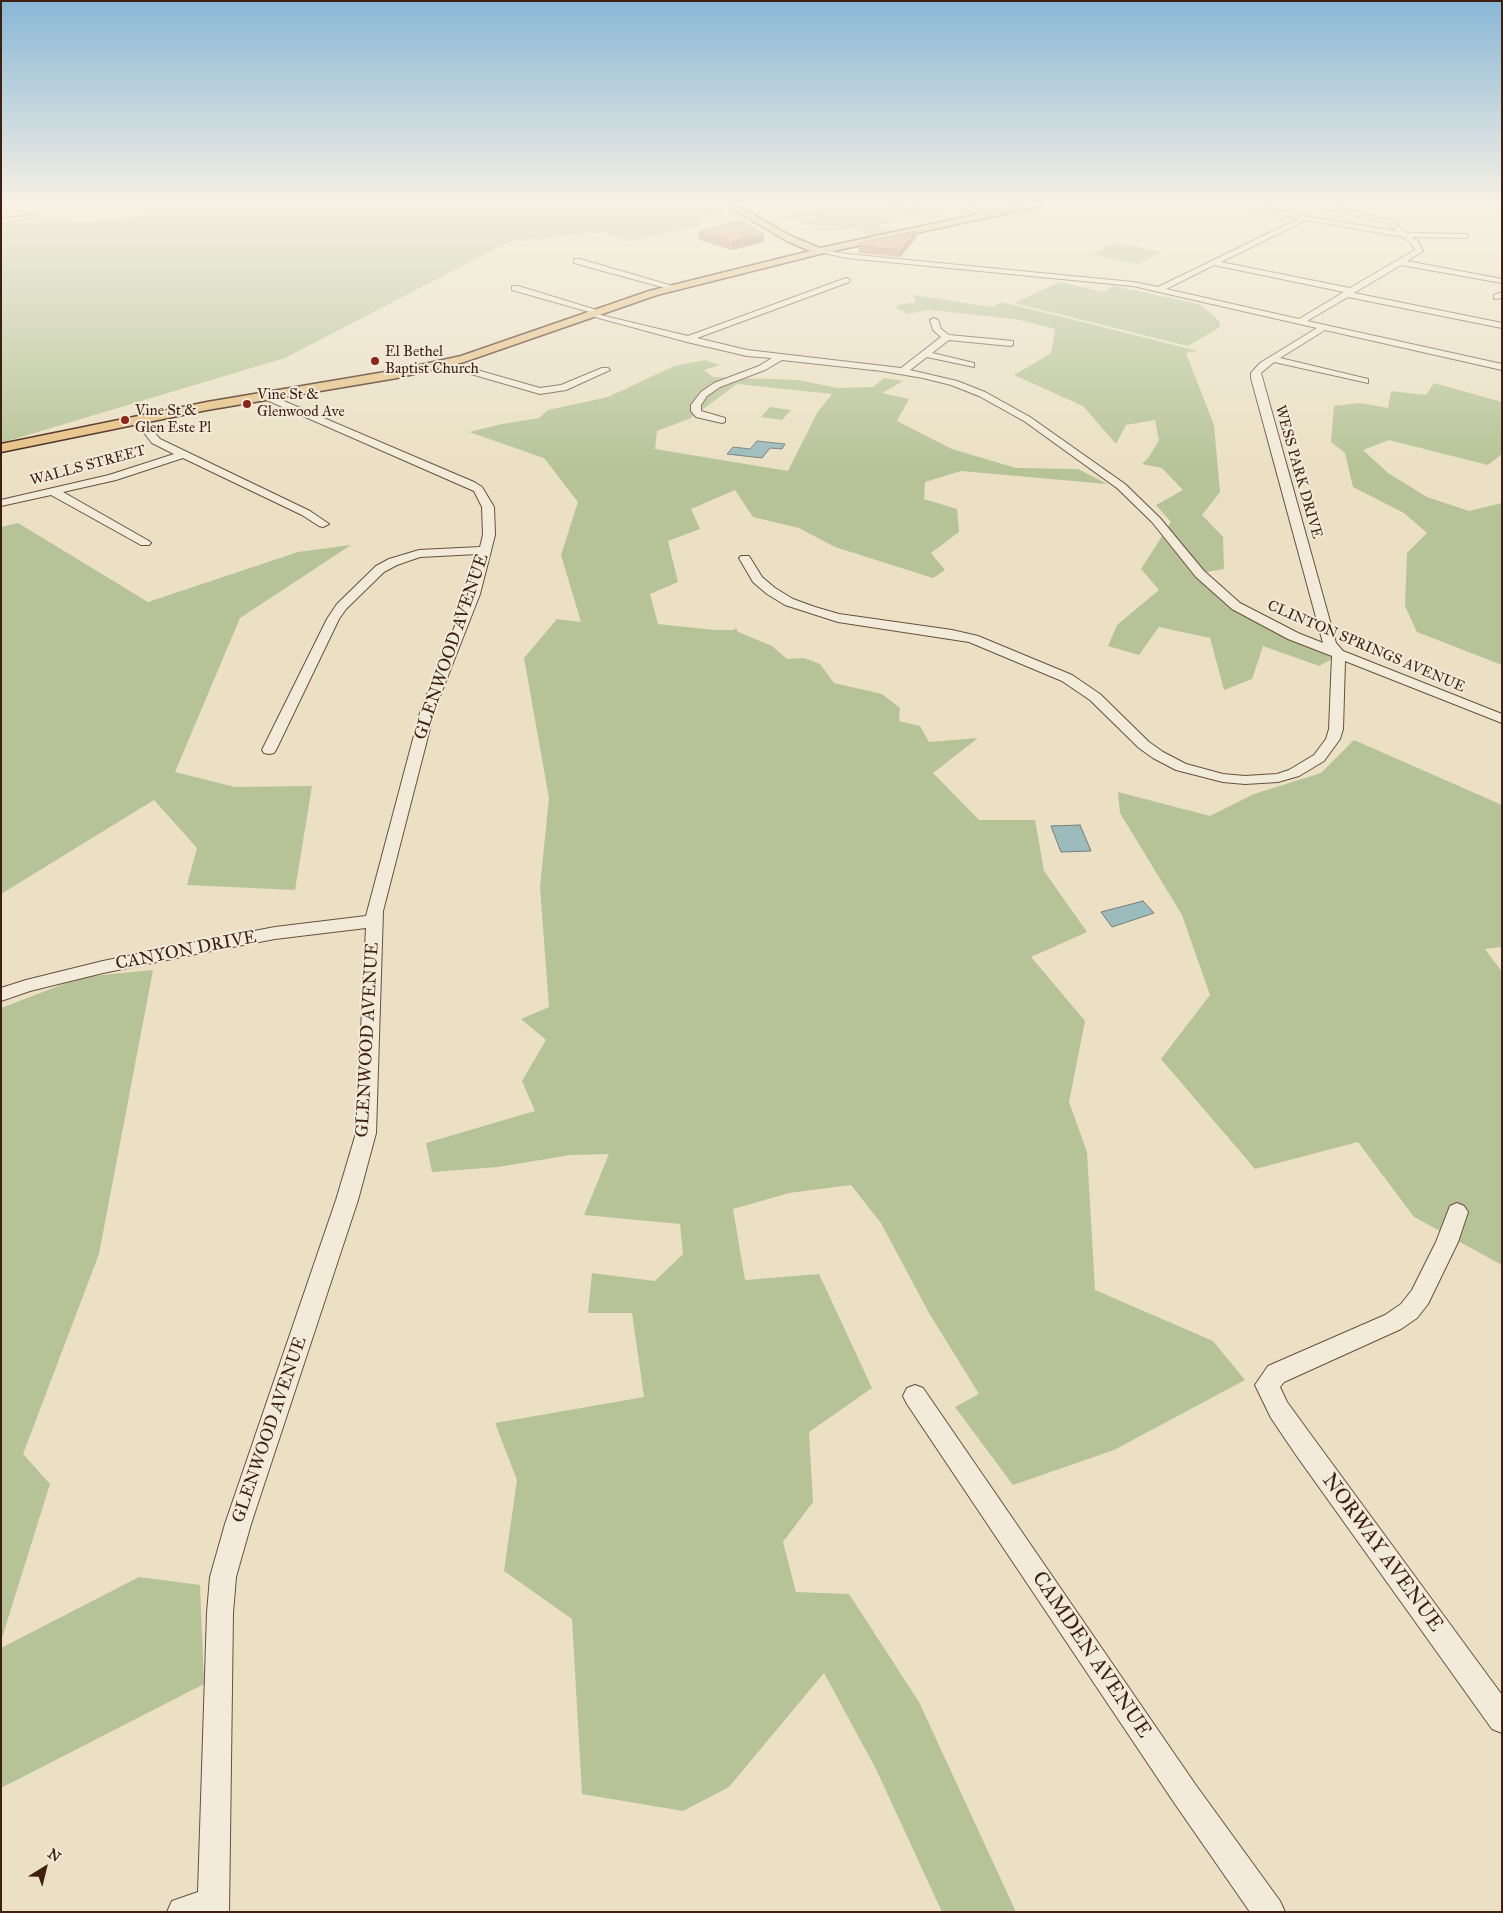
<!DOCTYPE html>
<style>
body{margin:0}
#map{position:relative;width:1503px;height:1913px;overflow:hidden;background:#ebe0c4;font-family:"IM FELL Great Primer",serif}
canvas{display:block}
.frame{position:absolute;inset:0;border:2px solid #3e1f11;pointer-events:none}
.north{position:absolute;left:20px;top:1843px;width:50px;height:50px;-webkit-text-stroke:4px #f2ebd9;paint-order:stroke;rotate:36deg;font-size:14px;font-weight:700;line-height:20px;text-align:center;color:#3e1f11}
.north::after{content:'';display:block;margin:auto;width:18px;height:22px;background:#3e1f11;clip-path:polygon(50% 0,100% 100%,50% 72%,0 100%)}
</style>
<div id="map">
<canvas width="1503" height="1913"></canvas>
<div class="frame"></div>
<div class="north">N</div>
</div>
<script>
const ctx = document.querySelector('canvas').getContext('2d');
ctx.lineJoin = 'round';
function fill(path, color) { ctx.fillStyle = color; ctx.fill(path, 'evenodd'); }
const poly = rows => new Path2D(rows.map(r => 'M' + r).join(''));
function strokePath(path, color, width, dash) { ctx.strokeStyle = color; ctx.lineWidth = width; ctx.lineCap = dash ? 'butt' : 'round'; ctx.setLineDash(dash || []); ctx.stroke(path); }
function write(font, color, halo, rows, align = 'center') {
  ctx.font = font + ' "IM FELL Great Primer",serif'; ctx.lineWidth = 4; ctx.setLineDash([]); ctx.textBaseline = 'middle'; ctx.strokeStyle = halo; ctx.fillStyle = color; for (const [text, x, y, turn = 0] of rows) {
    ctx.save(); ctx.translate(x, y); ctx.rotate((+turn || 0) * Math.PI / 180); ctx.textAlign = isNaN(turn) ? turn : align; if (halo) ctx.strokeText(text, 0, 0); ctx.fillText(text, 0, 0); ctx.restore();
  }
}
fill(poly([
 [146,203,714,203,724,209,717,214,704,216,697,221,700,226,630,241,603,232,508,242,285,358,1,443,1,223,115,220,152,214],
 [769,203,882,203,862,206,869,210,885,206,935,207,946,210,934,214,880,217,896,221,877,226,894,232,867,236,857,228,817,232,812,230,832,226,805,225,798,223,820,219,814,216,788,218,780,217,824,209,814,205,772,210,765,205],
 [1116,243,1162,252,1138,264,1091,254],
 [1060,282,1103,292,1114,286,1199,304,1213,315,1220,323,1220,327,1188,346,1014,303],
 [913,295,992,307,1002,302,1198,351,1186,353,1214,425,1220,492,1202,515,1223,537,1224,569,1201,573,1236,606,1339,655,1319,666,1263,646,1252,679,1224,690,1210,638,1159,627,1139,655,1108,646,1117,625,1159,590,1141,569,1171,522,1156,505,1183,490,1162,468,1142,464,1149,457,1159,440,1155,420,1126,425,1116,444,1083,406,1014,375,1051,353,1055,329,1015,319,940,311,927,310,908,314,896,308,898,305,916,302],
 [705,360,720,365,704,370,713,377,799,380,837,388,873,387,884,378,903,381,882,393,909,399,897,421,952,449,1016,468,1078,469,1107,484,961,471,925,482,924,499,957,509,959,532,931,553,945,570,933,578,835,547,799,528,753,517,735,490,691,509,700,529,668,541,678,582,650,594,658,624,714,630,734,630,736,628,738,632,772,646,787,659,804,658,820,664,834,683,882,694,900,708,899,721,920,726,929,742,978,738,933,773,979,820,1035,820,1044,871,1087,932,1031,957,1085,1021,1069,1102,1087,1152,1095,1290,1213,1341,1245,1380,1114,1450,1013,1485,955,1407,979,1394,929,1313,881,1223,851,1185,789,1193,733,1209,745,1280,819,1274,872,1388,809,1432,813,1502,783,1542,796,1592,849,1594,919,1702,1016,1912,942,1912,876,1769,824,1673,729,1787,683,1811,582,1794,572,1619,504,1571,517,1480,495,1423,644,1397,632,1313,588,1313,592,1273,655,1281,683,1254,680,1224,584,1215,609,1154,571,1155,498,1167,432,1172,426,1143,535,1111,522,1081,546,1040,521,1019,549,1007,540,887,549,798,524,658,557,619,581,622,561,555,578,502,544,458,469,432,502,424,539,418,548,410,608,397,674,366],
 [737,384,832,394,817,413,788,471,655,449,657,431,691,418],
 [1434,383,1502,402,1502,454,1488,465,1389,440,1363,450,1388,473,1427,497,1469,511,1502,503,1502,665,1417,632,1405,606,1407,553,1427,533,1404,513,1353,487,1345,453,1331,442,1334,406,1360,403,1388,408,1391,391,1426,395],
 [770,407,791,410,782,420,761,417],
 [18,523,148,602,298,552,351,545,240,618,175,772,235,787,312,786,295,890,187,885,197,848,154,800,1,894,1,527],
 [1354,740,1502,805,1502,947,1485,949,1502,972,1502,1265,1414,1217,1358,1142,1255,1169,1161,1059,1210,995,1182,915,1120,813,1118,792,1210,816,1254,794,1321,773],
 [153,970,99,1254,23,1454,50,1484,1,1641,1,1008,82,977],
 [139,1577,200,1585,204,1684,1,1788,1,1648]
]), '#b5c396');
const water = poly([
 [757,441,785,444,782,449,770,448,762,458,727,454,733,447,750,449,757,441],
 [1080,825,1091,851,1061,852,1051,826,1080,825],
 [1143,901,1154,913,1112,927,1101,912,1143,901]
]);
fill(water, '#9bbbbc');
strokePath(water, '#767d78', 1);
const minor = poly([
 [939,203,950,203,995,214,992,216,939,203],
 [1231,203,1242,203,1305,216,1397,231,1388,223,1320,207,1311,203,1320,203,1392,221,1407,233,1467,234,1467,238,1464,238,1412,237,1418,241,1423,251,1407,261,1502,279,1502,283,1401,265,1354,293,1502,323,1502,328,1348,297,1307,321,1502,364,1502,370,1325,330,1280,358,1368,379,1368,383,1274,362,1261,373,1336,643,1343,651,1502,714,1502,723,1345,661,1343,729,1340,739,1324,761,1299,776,1278,782,1245,784,1223,782,1176,770,1153,758,1139,748,1090,700,1062,681,969,642,838,622,785,605,767,594,753,582,739,558,741,556,749,556,762,577,775,588,793,599,815,607,839,614,952,630,978,636,1072,675,1100,694,1149,742,1163,752,1186,764,1223,774,1245,776,1277,774,1289,770,1314,755,1326,739,1329,729,1332,656,1288,639,1232,609,1196,577,1152,522,1117,488,1024,421,979,396,951,385,923,378,882,371,782,360,765,370,720,387,707,396,701,405,701,411,725,418,725,422,722,423,696,417,691,411,691,405,701,392,714,383,759,366,772,358,747,356,687,342,584,314,588,312,688,336,846,278,850,280,849,282,697,338,747,350,901,368,941,337,933,330,930,320,934,318,938,320,941,329,949,335,1013,341,1013,345,1010,346,949,340,932,353,974,363,974,367,927,357,910,370,957,381,985,392,1030,417,1125,484,1160,518,1204,571,1240,603,1298,633,1323,643,1251,378,1251,373,1260,363,1317,328,1133,286,847,258,815,251,819,249,847,254,1133,282,1158,287,1298,219,1231,203],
 [1306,220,1403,237,1412,244,1415,250,1350,288,1221,262,1306,220],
 [1214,265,1344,292,1299,319,1166,289,1214,265],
 [32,215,34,216,34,218,1,223,1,219,32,215],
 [574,259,580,259,676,287,669,289,574,263,574,259],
 [512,286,518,286,600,311,593,313,512,290,512,286],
 [1502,292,1502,298,1494,299,1494,295,1502,292],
 [448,359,463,366,540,388,561,385,602,368,608,368,610,370,566,390,540,394,457,370,445,364,445,360,448,359],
 [265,393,474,482,482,487,494,507,495,535,480,594,435,709,383,911,376,1133,358,1200,251,1524,236,1577,233,1613,229,1912,167,1912,172,1901,198,1892,207,1613,210,1577,225,1524,336,1200,356,1133,366,928,275,939,206,952,103,973,30,991,1,1001,1,988,26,980,103,961,206,940,275,927,366,916,421,709,468,594,478,554,420,557,397,565,384,572,346,609,339,619,276,750,274,753,269,754,264,753,262,750,327,619,337,604,376,566,389,559,419,550,480,547,483,535,482,507,474,491,262,398,260,396,265,393],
 [139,417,142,418,160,439,310,511,329,524,323,527,319,526,302,515,183,458,116,480,63,492,149,541,151,543,149,545,141,545,51,495,1,506,1,500,109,475,174,454,152,443,134,420,139,417],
 [1457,1203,1464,1206,1468,1212,1458,1242,1428,1304,1417,1318,1401,1329,1284,1382,1280,1387,1287,1402,1314,1439,1502,1695,1502,1733,1492,1729,1296,1455,1271,1418,1255,1385,1268,1366,1385,1315,1401,1304,1412,1290,1436,1242,1450,1206,1457,1203],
 [915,1385,923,1388,1195,1784,1280,1901,1285,1912,1250,1912,1175,1804,907,1404,903,1396,907,1388,915,1385]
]);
const major = poly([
 [722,203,732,203,793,237,820,248,1029,203,1044,203,1040,206,820,254,657,295,464,362,397,378,207,410,1,452,1,444,207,402,397,370,461,356,649,291,810,251,787,241,722,203]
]);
strokePath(minor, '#694f3e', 2);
strokePath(major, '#3e1f11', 3);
fill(minor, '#f2ebd9');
fill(major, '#e6c082');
fill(poly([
 [698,232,764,234,764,242,732,250,699,240],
 [916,238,900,257,859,253,859,243]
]), '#b57d66');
fill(poly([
 [917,231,916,238,900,257,900,250],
 [764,234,764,242,732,250,732,242]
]), '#946653');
const building = poly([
 [740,221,764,234,732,242,698,232,740,221],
 [917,231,900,250,859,246,859,243,917,231]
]);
fill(building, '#d39177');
strokePath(building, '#946653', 1);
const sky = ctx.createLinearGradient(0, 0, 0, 471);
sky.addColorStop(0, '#89b7d6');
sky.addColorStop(0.43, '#f6f1e4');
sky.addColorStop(1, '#f6f1e400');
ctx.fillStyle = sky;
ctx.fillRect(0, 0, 1503, 471);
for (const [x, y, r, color] of [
 [375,361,5,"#8f2418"],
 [247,404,5,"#8f2418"],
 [125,420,5,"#8f2418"]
]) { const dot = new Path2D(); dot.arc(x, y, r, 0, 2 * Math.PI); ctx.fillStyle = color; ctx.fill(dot); strokePath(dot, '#f2ebd9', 2); }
write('15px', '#3e1f11', '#f2ebd9', [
 ["El Bethel",385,352],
 ["Baptist Church",385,369],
 ["Vine St &",257,395],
 ["Glenwood Ave",257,412],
 ["Vine St &",135,411],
 ["Glen Este Pl",135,428]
], 'left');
write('15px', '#3e1f11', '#f2ebd9', [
 ["WALLS STREET",88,466,-15],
 ["WESS PARK DRIVE",1298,472,74],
 ["CLINTON SPRINGS AVENUE",1366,647,23]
]);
write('18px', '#3e1f11', '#f2ebd9', [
 ["GLENWOOD AVENUE",452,647,-71],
 ["CANYON DRIVE",186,951,-11],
 ["GLENWOOD AVENUE",368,1040,-87],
 ["GLENWOOD AVENUE",270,1430,-71]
]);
write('21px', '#3e1f11', '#f2ebd9', [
 ["NORWAY AVENUE",1382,1553,54],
 ["CAMDEN AVENUE",1091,1655,56]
]);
</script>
